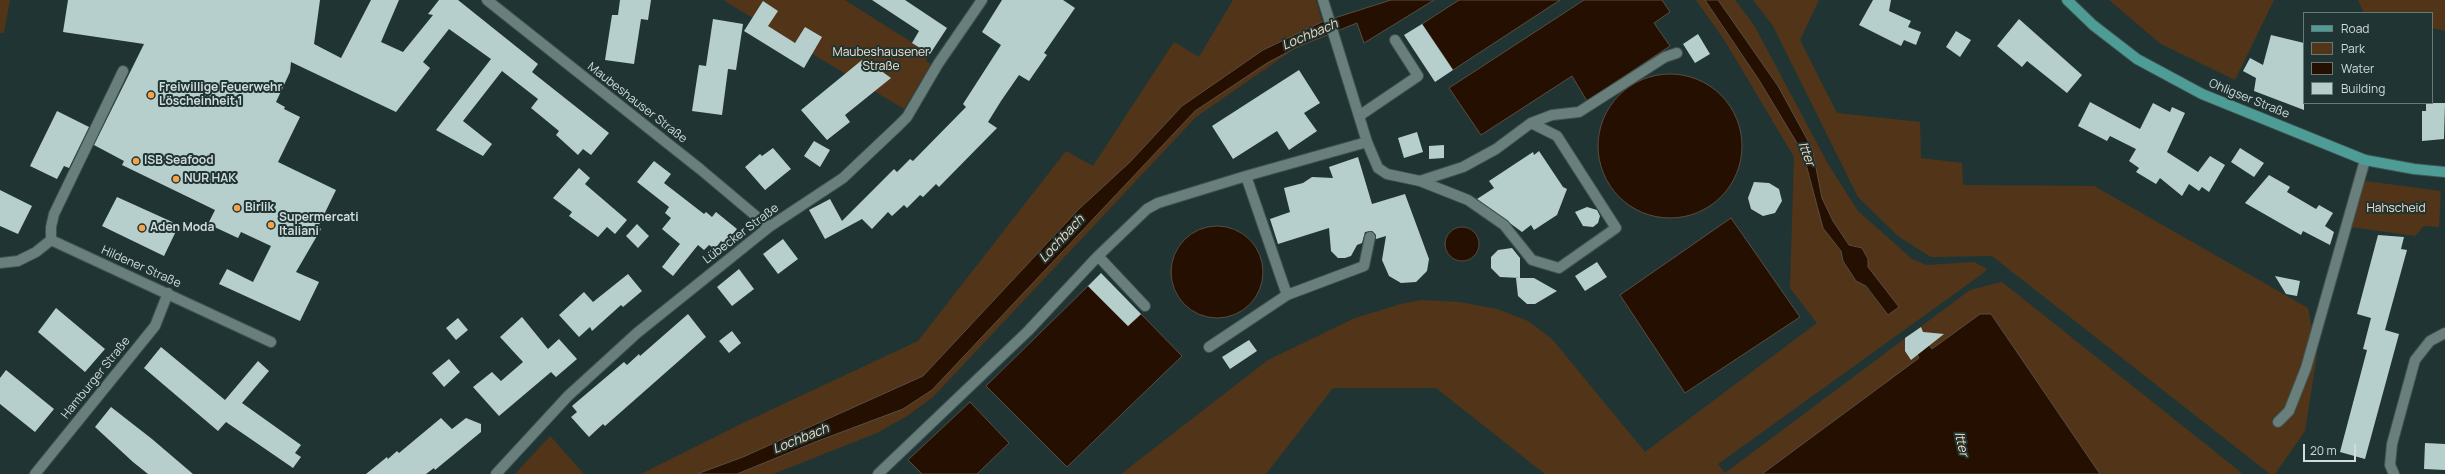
<!DOCTYPE html>
<meta charset="utf-8">
<style>
body{margin:0}
#map{position:relative;width:2445px;height:474px;overflow:hidden;background:#203533;font-family:Manrope,sans-serif}
canvas{display:block}
.legend{position:absolute;left:2303px;top:12px;width:130px;height:92px;box-sizing:border-box;background:#203533;border:1px solid #677877;margin:0;padding:5px 7px;list-style:none;font-size:12px;color:#d1dddc}
.legend li{display:flex;align-items:center;gap:8px;height:20px}
.legend b{width:20px;border:1px solid #677877}
.scale{position:absolute;left:2303px;top:444px;width:53px;height:18px;box-sizing:border-box;border:2px solid #d1dddc;border-top:0;padding-left:5px;font-size:12px;line-height:14px;white-space:nowrap;color:#d1dddc;-webkit-text-stroke:3px #203533;paint-order:stroke}
</style>
<div id="map">
<canvas width="2445" height="474"></canvas>
<ul class="legend">
<li><b style="height:5px;background:#4d9c96"></b>Road</li>
<li><b style="height:11px;background:#523519"></b>Park</li>
<li><b style="height:11px;background:#240f00"></b>Water</li>
<li><b style="height:11px;background:#b7cfcc"></b>Building</li>
</ul>
<div class="scale">20 m</div>
</div>
<script>
const ctx = document.querySelector('canvas').getContext('2d');
ctx.lineJoin = 'round';
function fill(path, color) { ctx.fillStyle = color; ctx.fill(path, 'evenodd'); }
const poly = rows => new Path2D(rows.map(r => 'M' + r).join(''));
function strokePath(path, color, width, dash) { ctx.strokeStyle = color; ctx.lineWidth = width; ctx.lineCap = dash ? 'butt' : 'round'; ctx.setLineDash(dash || []); ctx.stroke(path); }
function write(font, color, halo, rows, align = 'center') {
  ctx.font = font + ' Manrope,sans-serif'; ctx.lineWidth = 4; ctx.setLineDash([]); ctx.textBaseline = 'middle'; ctx.strokeStyle = halo; ctx.fillStyle = color; for (const [text, x, y, turn = 0] of rows) {
    ctx.save(); ctx.translate(x, y); ctx.rotate((+turn || 0) * Math.PI / 180); ctx.textAlign = isNaN(turn) ? turn : align; if (halo) ctx.strokeText(text, 0, 0); ctx.fillText(text, 0, 0); ctx.restore();
  }
}
fill(poly([
 [0,0,10,0,4,33,0,33],
 [723,0,845,0,930,54,926,61,931,64,904,109],
 [1233,0,1316,0,1326,36,1297,47,1196,117,933,397,907,416,877,433,773,474,641,474,745,422,918,341,1066,151,1093,166,1174,42,1199,57],
 [1696,0,1705,0,1759,80,1803,153,1823,228,1841,251,1842,257,1888,315,1877,279,1868,267,1868,259,1858,246,1849,245,1833,221,1822,198,1812,148,1778,86,1718,0,1735,0,1754,25,1828,164,1858,211,1912,259,1927,265,1974,262,1987,269,1982,274,1718,464,1725,473,1970,290,2002,282,2243,474,1545,474,1436,388,1333,388,1266,474,1121,474,1268,360,1355,318,1401,304,1421,300,1459,302,1497,309,1528,321,1552,339,1645,452,1817,323,1790,288,1794,157,1725,41],
 [1753,0,1819,0,1800,40,1837,113,1920,122,1921,158,1962,163,1963,185,2094,186,2308,308,2317,355,2305,431,2275,474,2270,474,1992,256,1931,257,1898,236,1858,197,1773,26],
 [2109,0,2274,0,2235,80,2161,44],
 [2358,0,2445,0,2445,31,2432,28,2432,13,2364,13],
 [2365,181,2441,191,2439,227,2424,226,2415,236,2351,227],
 [550,436,584,474,515,474]
]), '#523519');
const water = poly([
 [1391,0,1434,0,1364,43,1357,23,1297,47,1267,63,1195,111,932,390,903,409,815,442,737,474,697,474,743,457,923,376,1079,209,1130,162,1182,106,1263,50,1322,22,1391,0],
 [1459,0,1560,0,1453,70,1422,24,1459,0],
 [1584,0,1662,0,1670,12,1654,23,1670,46,1587,101,1572,76,1481,135,1449,88,1584,0],
 [1705,0,1718,0,1778,86,1812,148,1822,198,1833,221,1849,245,1862,248,1868,259,1868,267,1899,307,1888,315,1866,286,1856,281,1843,261,1841,251,1823,228,1803,153,1759,80,1705,0],
 '1598 146a72 72 0 1 1 144 0a72 72 0 1 1-144 0Z',
 [1731,218,1800,317,1685,393,1620,295,1731,218],
 '1171 272a46 46 0 1 1 92 0a46 46 0 1 1-92 0Z',
 '1445 244a17 17 0 1 1 34 0a17 17 0 1 1-34 0Z',
 [1088,286,1128,326,1141,314,1182,356,1067,467,986,386,1088,286],
 [1980,314,1991,314,2100,474,1762,474,1919,358,1917,354,1929,345,1932,349,1980,314],
 [970,402,1009,443,977,474,922,474,908,460,970,402]
]);
fill(water, '#240f00');
strokePath(water, '#584d42', 1);
fill(poly([
 [68,0,320,0,314,44,341,58,371,0,399,0,381,42,403,52,433,15,428,14,439,0,458,0,538,64,532,72,609,133,591,155,583,149,578,155,556,135,559,131,531,108,538,99,502,71,463,121,492,144,483,156,436,130,491,59,449,29,423,62,430,68,396,112,291,62,290,72,276,102,285,107,284,109,300,117,278,162,336,190,318,227,321,229,296,272,319,282,300,321,219,284,227,269,253,282,271,246,241,232,238,238,208,224,215,210,122,165,124,161,94,145,144,44,63,32],
 [620,0,651,0,648,20,641,19,634,64,605,60,612,15,618,15],
 [872,0,905,0,947,28,930,54,912,43,919,31],
 [1002,0,1063,0,1075,8,1044,53,1047,55,1029,81,1019,75,1001,101,988,122,997,128,939,187,936,184,923,197,920,195,907,208,904,205,892,216,888,212,872,229,862,219,825,239,809,210,830,199,842,221,894,169,897,172,910,159,913,161,966,107,963,104,1001,45,982,32],
 [1873,0,1891,0,1889,11,1911,21,1908,27,1921,32,1916,45,1904,40,1901,46,1859,25],
 [763,1,778,11,768,26,795,43,805,27,822,37,804,68,744,31],
 [713,19,743,24,736,70,728,69,722,115,692,111,699,65,706,66],
 [2019,19,2082,75,2067,93,2027,61,2022,67,1997,46],
 [1422,24,1453,70,1435,82,1404,35],
 [1956,31,1971,40,1960,57,1946,47],
 [1698,34,1710,54,1695,63,1683,44],
 [2271,35,2304,43,2304,110,2254,91,2256,78,2243,71,2250,58,2263,65],
 [862,60,864,62,866,60,891,78,845,115,850,122,827,140,801,110],
 [1299,70,1320,103,1304,113,1317,131,1289,150,1277,131,1233,159,1212,126],
 [2090,102,2140,129,2153,103,2170,112,2172,107,2185,113,2167,152,2198,172,2210,156,2225,165,2209,192,2202,187,2199,191,2189,184,2182,196,2160,178,2156,184,2136,172,2139,168,2129,161,2136,149,2110,136,2107,141,2078,126],
 [2426,103,2445,103,2444,139,2422,141,2422,111,2426,111],
 [57,111,89,127,69,168,64,166,57,179,30,166],
 [1417,132,1423,152,1404,158,1398,138],
 [814,141,830,150,820,167,804,156],
 [1444,145,1444,158,1429,159,1429,146],
 [773,148,791,169,765,190,745,167,760,154,762,156],
 [2240,148,2264,163,2254,177,2231,162],
 [1539,151,1563,187,1567,189,1557,215,1534,230,1531,225,1522,232,1477,199,1494,188,1489,181,1533,152,1534,155],
 [1358,157,1372,204,1405,194,1429,259,1427,271,1416,282,1401,283,1389,276,1382,260,1386,236,1376,239,1376,235,1372,231,1365,232,1362,243,1357,245,1351,256,1345,258,1338,258,1331,251,1329,228,1278,244,1270,219,1290,212,1284,188,1303,183,1312,177,1333,178,1329,167],
 [654,161,671,174,664,183,704,214,706,212,712,217,716,212,737,229,725,244,721,241,715,249,709,245,704,250,698,245,673,276,662,267,680,244,662,229,671,218,665,213,669,207,637,182],
 [579,168,590,178,585,184,627,220,615,234,607,227,598,237,569,216,572,212,553,198],
 [2269,175,2290,187,2287,192,2316,209,2319,205,2333,213,2325,226,2334,232,2330,245,2303,231,2301,235,2245,203],
 [1754,182,1769,183,1779,189,1782,201,1775,213,1763,216,1751,209,1748,198],
 [0,190,32,206,18,234,0,226],
 [117,197,179,225,164,256,102,226],
 [1587,207,1597,210,1600,216,1598,223,1593,227,1583,226,1575,212],
 [637,224,649,236,638,248,626,236],
 [2378,235,2404,237,2401,249,2407,250,2385,330,2399,334,2365,459,2340,452,2367,350,2363,349,2371,318,2357,314],
 [783,239,798,259,778,274,763,254],
 [1512,248,1520,258,1520,278,1500,277,1491,268,1491,257,1498,250],
 [1597,262,1607,277,1585,291,1575,276],
 [739,269,754,289,732,306,717,287],
 [1101,273,1141,314,1128,326,1088,286],
 [628,274,642,291,623,307,621,305,592,331,590,327,579,337,559,315,584,292,593,302],
 [2275,276,2300,281,2297,296,2286,294],
 [1516,278,1534,278,1557,291,1535,304,1527,304,1518,296],
 [56,308,105,349,85,372,38,332],
 [688,314,706,337,605,426,603,424,589,437,571,417,577,412,572,406,624,362,627,365,639,354,640,356],
 [522,317,548,349,559,339,577,359,556,377,551,372,499,416,473,387,492,372,501,381,523,362,500,337],
 [458,318,468,330,456,340,446,328],
 [1921,327,1923,332,1944,334,1911,360,1905,351,1905,338],
 [732,331,741,343,729,353,719,341],
 [1249,340,1257,351,1230,369,1222,357],
 [161,347,225,400,258,361,269,371,242,403,301,445,295,453,301,457,293,468,226,422,218,431,144,368],
 [449,359,460,372,444,387,432,373],
 [6,370,54,409,35,432,0,404,0,378],
 [111,407,152,439,193,474,148,474,133,462,95,427],
 [441,418,452,429,466,418,481,424,481,432,435,470,434,468,426,474,366,474,387,457,388,459,397,451,399,453],
 [2425,443,2445,444,2445,470,2424,469]
]), '#b7cfcc');
const minor = poly([
 [487,0,700,169,769,227],
 [1323,0,1367,142,1246,176,1287,295,1364,266,1370,237],
 [1359,116,1418,76,1395,40],
 [1531,123,1552,115,1579,112,1665,57,1677,53],
 [1367,142,1378,168,1387,174,1420,181,1463,167,1496,149,1531,123,1557,136,1616,228,1559,268,1532,260,1504,225,1468,200,1420,181],
 [51,240,51,227,54,214,123,71],
 [0,263,18,261,36,252,51,240,271,342],
 [1145,306,1098,256,1147,209,1158,203,1246,176],
 [1209,347,1287,295],
 [2278,422,2289,411,2306,368,2365,160],
 [35,474,155,326,168,293],
 [496,474,568,396,637,333,769,227,843,178,898,126,907,117,938,64,982,0],
 [878,474,1028,331,1098,256],
 [2394,474,2390,465,2392,444,2415,360,2430,341,2445,333]
]);
const major = poly([
 [2067,0,2093,25,2137,59,2202,94,2365,160,2414,169,2445,172]
]);
strokePath(minor, '#405251', 12);
strokePath(major, '#405251', 12);
strokePath(minor, '#687f7c', 10);
strokePath(major, '#4d9c96', 10);
for (const [x, y, r, color] of [
 [151,95,4,"#f7a149"],
 [136,161,4,"#f7a149"],
 [176,179,4,"#f7a149"],
 [237,208,4,"#f7a149"],
 [271,225,4,"#f7a149"],
 [142,228,4,"#f7a149"]
]) { const dot = new Path2D(); dot.arc(x, y, r, 0, 2 * Math.PI); ctx.fillStyle = color; ctx.fill(dot); strokePath(dot, '#203533', 1.5); }
write('12px', '#f7e0cc', '#203533', [
 ["Maubeshausener",881,53],
 ["Straße",881,67],
 ["Hahscheid",2396,209]
]);
write('bold 12px', '#d1dddc', '#203533', [
 ["Freiwillige Feuerwehr",159,88],
 ["Löscheinheit 1",159,102],
 ["ISB Seafood",144,161],
 ["NUR HAK",184,179],
 ["Birlik",245,208],
 ["Supermercati",279,218],
 ["Italiani",279,232],
 ["Aden Moda",150,228]
], 'left');
write('12px', '#d1dddc', '#203533', [
 ["Ohligser Straße",2249,99,22],
 ["Maubeshauser Straße",637,103,38],
 ["Lübecker Straße",741,234,-37],
 ["Hildener Straße",141,267,24],
 ["Hamburger Straße",96,378,-51]
]);
write('italic 13px', '#fedbbd', '#203533', [
 ["Lochbach",1310,35,-23],
 ["Itter",1806,154,69],
 ["Lochbach",1062,239,-47],
 ["Lochbach",801,439,-22],
 ["Itter",1961,444,77]
]);
</script>
